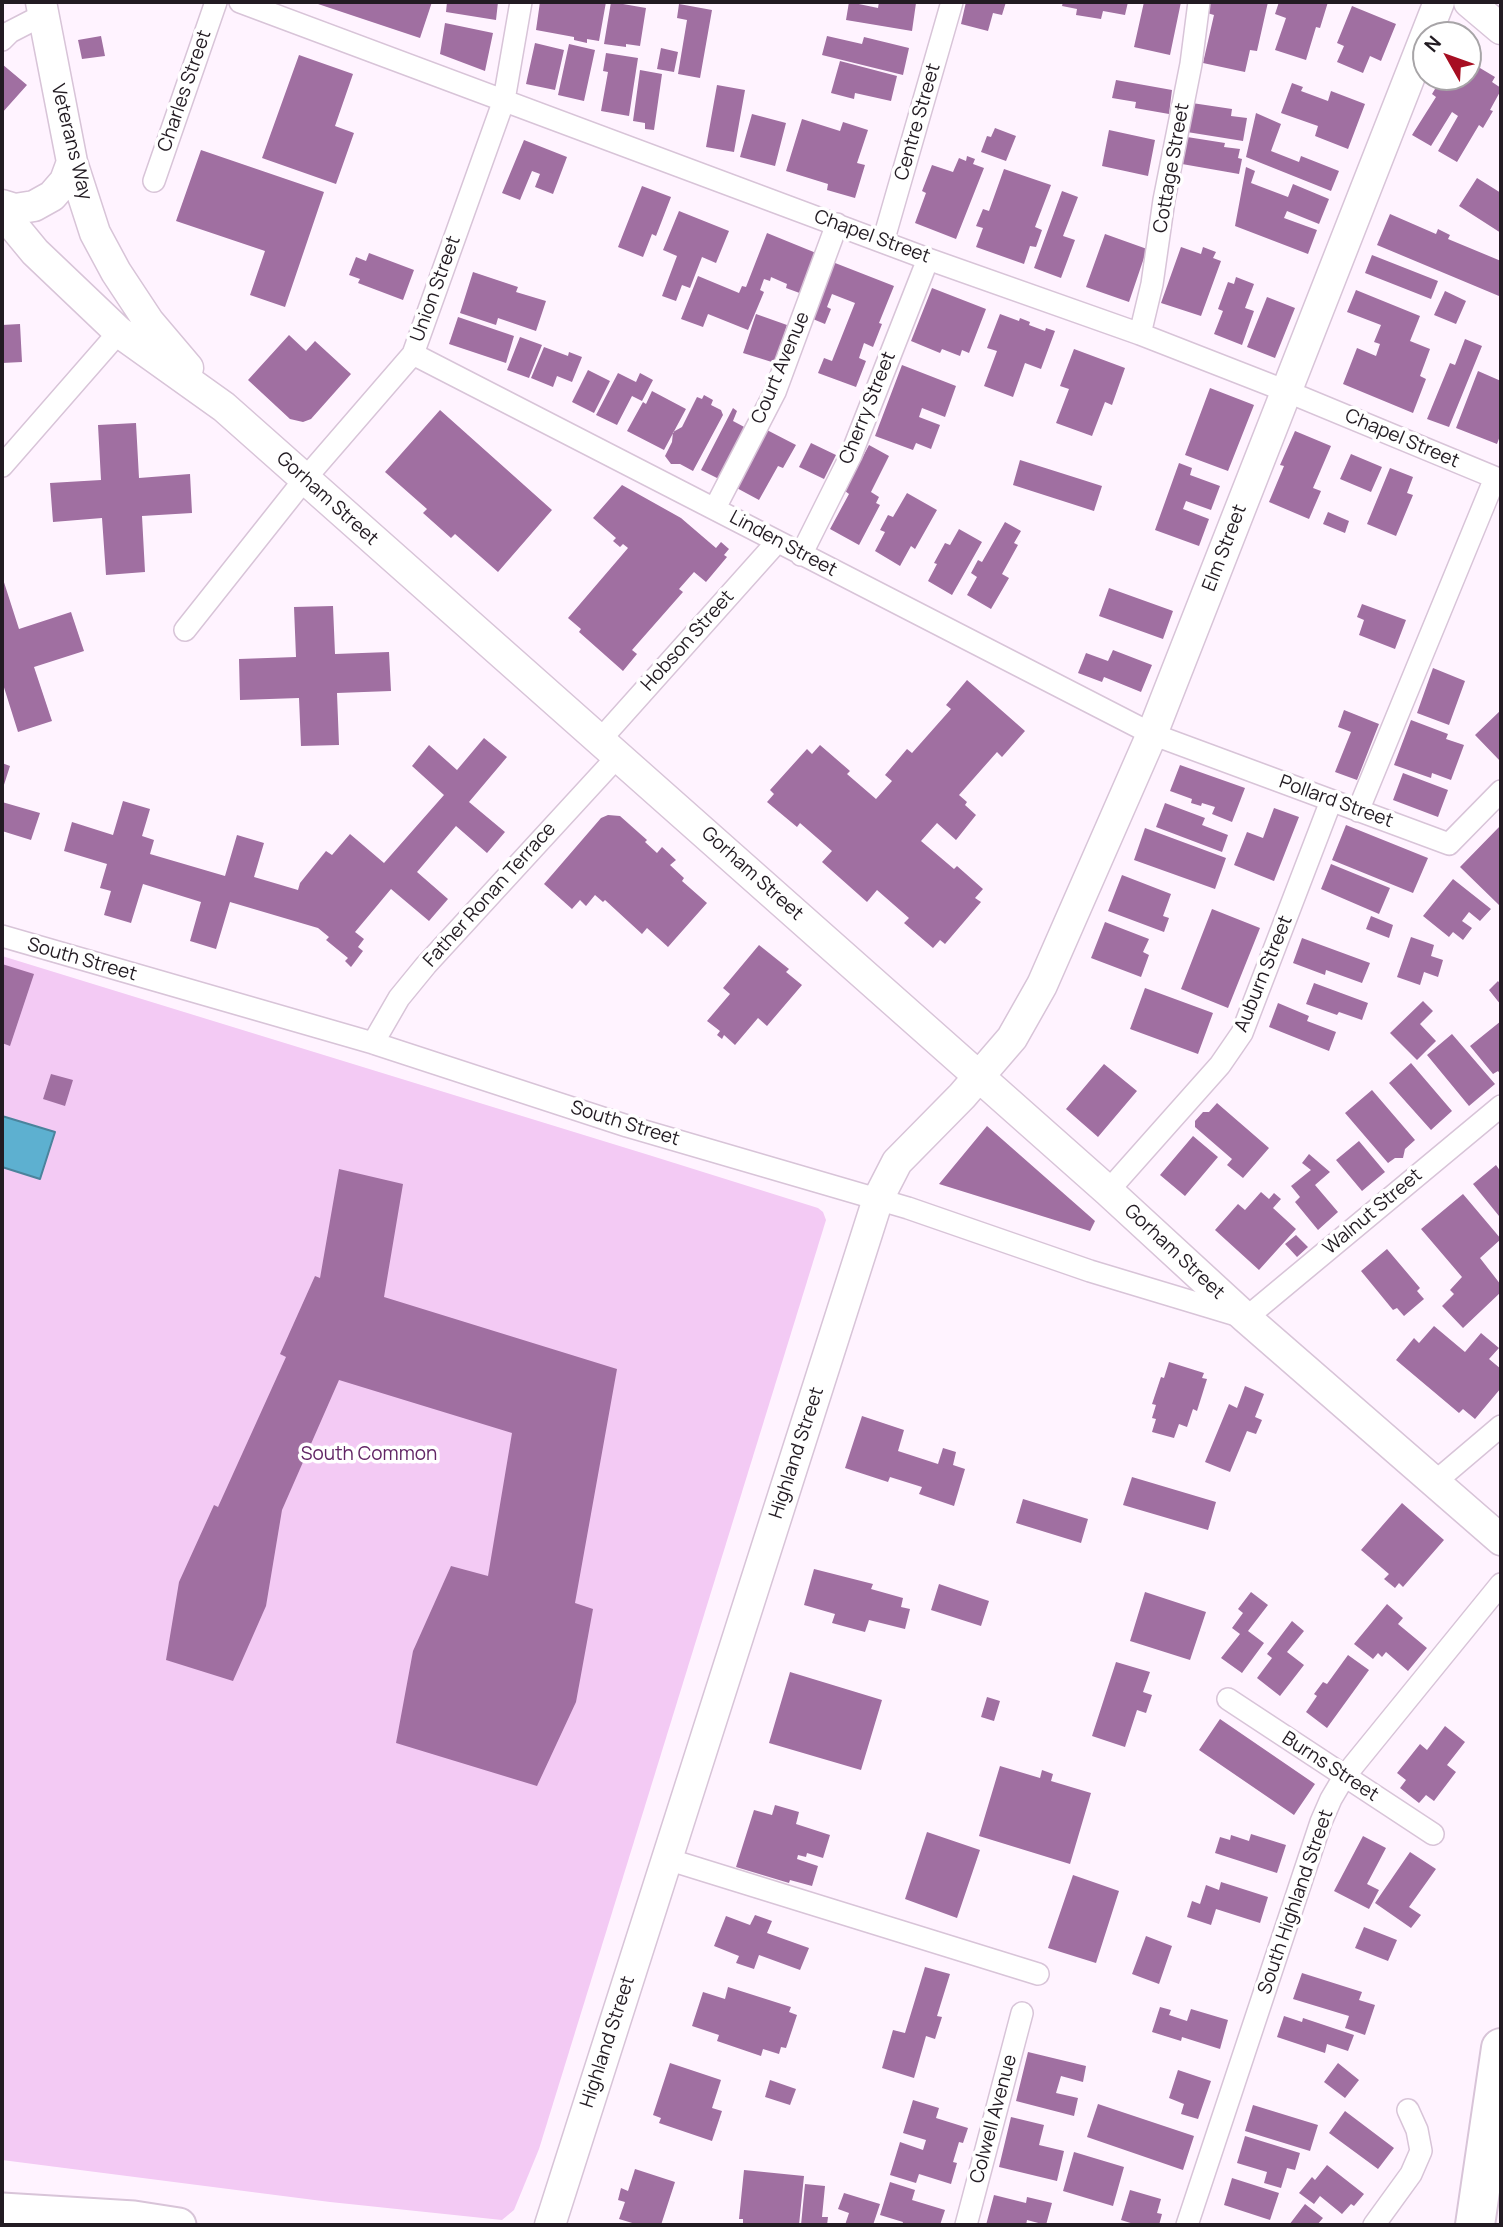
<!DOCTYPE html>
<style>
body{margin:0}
#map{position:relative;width:1503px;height:2227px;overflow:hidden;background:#fff3ff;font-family:Manrope,sans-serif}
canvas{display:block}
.frame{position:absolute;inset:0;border:4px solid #221b22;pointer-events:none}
.north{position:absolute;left:1412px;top:21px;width:70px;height:70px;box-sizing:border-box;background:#fff;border:2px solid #a7a4a7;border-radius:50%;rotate:310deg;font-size:19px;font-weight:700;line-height:28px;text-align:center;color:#221b22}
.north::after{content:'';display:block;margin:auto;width:24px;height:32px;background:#a70e22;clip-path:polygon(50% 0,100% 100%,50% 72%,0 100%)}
</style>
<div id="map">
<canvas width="1503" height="2227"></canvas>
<div class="frame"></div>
<div class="north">N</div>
</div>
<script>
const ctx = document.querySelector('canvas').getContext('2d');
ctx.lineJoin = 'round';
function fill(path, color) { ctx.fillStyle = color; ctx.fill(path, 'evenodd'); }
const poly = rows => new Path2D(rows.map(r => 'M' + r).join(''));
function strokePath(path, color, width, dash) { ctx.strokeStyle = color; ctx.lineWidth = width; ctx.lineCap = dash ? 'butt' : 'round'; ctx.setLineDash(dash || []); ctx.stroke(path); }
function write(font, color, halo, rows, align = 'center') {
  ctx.font = font + ' Manrope,sans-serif'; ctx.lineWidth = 7; ctx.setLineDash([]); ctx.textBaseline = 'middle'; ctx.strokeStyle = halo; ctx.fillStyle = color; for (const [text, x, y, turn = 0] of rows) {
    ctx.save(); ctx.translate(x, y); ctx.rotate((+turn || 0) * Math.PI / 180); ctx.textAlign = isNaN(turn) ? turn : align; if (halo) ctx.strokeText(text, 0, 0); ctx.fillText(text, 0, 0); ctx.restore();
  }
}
fill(poly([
 [2,956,652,1156,818,1208,823,1212,826,1220,539,2149,514,2210,502,2220,330,2202,2,2160]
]), '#f3caf4');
const water = poly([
 [2,1116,55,1132,40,1179,2,1167,2,1116]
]);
fill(water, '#5db0d0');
strokePath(water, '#4b839c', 2);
fill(poly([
 [312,2,432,2,420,38],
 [447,2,498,2,496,20,446,12],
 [540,2,606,2,599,41,587,39,587,43,574,40,574,37,536,30],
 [611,2,623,2,623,4,646,8,640,46,626,44,626,47,604,44],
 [849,2,878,8,879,2,916,3,912,31,846,20],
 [966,2,976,3,1006,2,1002,15,993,13,988,31,961,24],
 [1063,2,1128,2,1125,15,1103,11,1101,19,1076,15,1077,9,1062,6],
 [1144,2,1181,2,1170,55,1134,47],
 [1209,2,1268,2,1257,51,1250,50,1245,72,1203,63,1214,15,1207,13],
 [1279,2,1328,2,1320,28,1316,27,1306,60,1275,50,1286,18,1275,14],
 [679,4,712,10,700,78,678,74,687,20,677,18],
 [1352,6,1396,24,1381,61,1370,56,1363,73,1337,62,1344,46,1337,43],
 [445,23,493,33,485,71,440,54],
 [101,36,105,56,82,59,78,40],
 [827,36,862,44,864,37,909,48,903,75,822,55],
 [535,43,564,50,555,90,526,84],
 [569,44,595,50,584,101,558,95],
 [661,48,678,52,674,72,657,69],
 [606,53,638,58,629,116,601,111,608,72,603,71],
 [299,55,353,74,335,126,354,133,336,184,262,158],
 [840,61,897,76,891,101,855,93,854,99,831,93],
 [1470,62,1495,77,1492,82,1501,88,1501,90,1490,110,1493,111,1483,128,1479,125,1457,162,1438,151,1458,116,1452,112,1431,146,1412,135,1436,97,1432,94,1441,79,1445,81,1447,77,1468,77],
 [2,64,27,85,2,113],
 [640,70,662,74,654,130,645,129,645,123,633,121],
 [1116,80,1172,90,1169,114,1135,108,1136,102,1112,98],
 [1292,83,1303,87,1301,91,1328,101,1331,91,1365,104,1348,149,1315,136,1318,126,1281,113],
 [717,85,745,90,734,152,706,147],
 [1192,103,1232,109,1231,116,1247,118,1243,141,1187,132],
 [1256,113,1281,124,1271,151,1299,162,1301,156,1339,171,1331,191,1246,157],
 [752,114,786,123,775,166,740,157],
 [802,119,840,131,843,122,868,130,857,163,865,165,855,198,827,190,828,184,786,171],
 [995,128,1016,136,1006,161,981,152,987,136,991,137],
 [1109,130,1155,140,1148,176,1102,166],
 [1187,137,1225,143,1224,147,1240,149,1238,158,1242,159,1239,174,1182,164],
 [524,140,567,157,553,194,535,187,540,174,532,171,520,200,502,193],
 [201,150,324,192,285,307,250,295,265,251,176,221],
 [967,156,975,159,973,164,984,168,956,239,915,223,926,193,922,191,932,165,953,172,959,158,966,161],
 [1246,167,1255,171,1251,183,1288,197,1293,184,1329,199,1319,224,1287,211,1284,218,1317,230,1308,254,1235,226],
 [1004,169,1051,185,1035,227,1042,230,1036,247,1030,246,1024,264,976,247,983,228,976,226,983,209,989,211],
 [1477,178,1501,193,1501,233,1459,206],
 [642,186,671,197,656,236,652,234,643,257,618,247],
 [1062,191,1078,197,1063,236,1075,240,1061,278,1034,268],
 [679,211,729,231,716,263,702,257,690,288,682,285,676,301,662,296,677,256,663,250],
 [1390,214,1436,234,1438,229,1450,235,1448,239,1501,261,1499,296,1377,245],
 [767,233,821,255,805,295,786,288,787,284,771,277,770,281,764,279,760,290,764,292,748,330,708,314,703,327,681,319,698,276,739,293,742,286,746,287],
 [1105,234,1147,249,1129,302,1086,287],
 [1181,247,1201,254,1203,247,1216,252,1213,258,1221,261,1201,316,1161,303],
 [369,253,414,270,403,300,358,283,360,279,349,275,356,257,366,261],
 [1372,255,1438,281,1431,299,1365,273],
 [830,261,894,286,879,323,882,324,873,347,864,343,859,358,866,361,856,387,818,373,824,358,832,361,855,303,832,294,827,307,831,309,825,324,808,317],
 [473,272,518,287,516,292,546,301,536,331,498,318,496,325,460,313],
 [1236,277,1254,284,1245,308,1254,311,1242,345,1214,334,1223,311,1218,309,1228,282,1234,284],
 [932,288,986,309,969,353,962,350,960,356,942,349,940,353,911,341],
 [1356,290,1420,316,1410,341,1430,349,1420,376,1426,379,1413,413,1343,384,1357,348,1376,356,1380,344,1374,342,1381,325,1347,312],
 [1445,291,1466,301,1456,324,1434,315],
 [1267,297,1295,308,1275,358,1247,347],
 [756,314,787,325,775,363,743,353],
 [1000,314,1019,321,1020,318,1030,322,1029,325,1045,331,1046,328,1055,331,1041,369,1025,363,1013,397,984,386,997,351,987,348],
 [458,317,514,336,506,363,449,344],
 [20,324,22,362,2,363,2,325],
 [289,335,306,351,315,341,351,374,311,419,303,422,290,419,248,380],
 [520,337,542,345,529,378,507,370],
 [1465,339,1482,346,1449,427,1427,419,1450,363,1455,365],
 [544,347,568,356,569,352,582,357,572,382,557,376,553,387,531,378],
 [1074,349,1125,368,1112,405,1105,402,1092,436,1056,423,1069,389,1060,386],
 [902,365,956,386,945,417,922,408,919,417,940,425,931,449,916,443,913,450,875,436],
 [588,370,610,381,594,413,572,402],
 [1478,371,1501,381,1501,433,1497,444,1456,428],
 [618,373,636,382,640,373,653,380,642,401,632,396,617,425,596,415],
 [1210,388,1254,405,1228,471,1185,455],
 [652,391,686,409,664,450,627,431,643,402,646,404],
 [704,395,713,400,711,405,721,410,723,415,693,471,680,464,671,464,665,456,672,442,673,432,682,427,697,397,702,399],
 [733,408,737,411,733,421,748,429,721,480,701,470],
 [440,410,552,510,498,572,455,534,451,538,423,513,427,509,385,472],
 [136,423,139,478,190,474,192,513,142,516,145,572,106,575,102,518,53,522,50,483,101,480,98,425],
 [765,429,796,445,783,468,778,466,759,500,733,486],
 [1295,431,1331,446,1313,488,1321,491,1309,519,1269,502,1284,466,1280,465],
 [811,443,836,455,824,479,799,467],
 [869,445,889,456,871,492,879,497,876,503,880,505,859,545,830,529,849,494,845,491],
 [1351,454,1382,467,1371,492,1340,479],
 [1020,460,1102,486,1094,511,1013,485],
 [1179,463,1192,468,1190,475,1220,486,1211,510,1186,501,1183,509,1209,519,1199,546,1155,530],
 [1390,468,1413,477,1407,493,1413,495,1396,536,1367,524],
 [622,485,681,518,716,548,721,542,729,549,724,555,727,557,706,582,694,572,679,589,683,592,632,650,637,654,623,671,579,632,581,629,568,618,628,548,623,544,620,547,613,541,616,538,593,518],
 [907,493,937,510,915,549,911,546,900,566,875,551,885,532,880,530,888,515,893,517],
 [1328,512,1349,521,1345,533,1323,524],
 [1005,522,1021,531,1014,543,1018,545,1002,574,1009,578,991,609,967,595,977,577,971,573,978,560,982,562],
 [959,529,982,542,952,595,928,581,937,564,934,563,945,543,950,545],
 [2,576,19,629,71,612,84,651,34,667,52,721,18,732,2,681],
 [1109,588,1173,611,1163,639,1099,616],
 [1362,604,1406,620,1395,649,1359,635,1364,620,1357,617],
 [333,606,335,654,389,652,391,691,337,693,339,745,301,746,299,698,240,700,239,659,296,657,294,607],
 [1113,650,1152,665,1141,692,1104,677,1102,682,1078,673,1086,653,1108,661],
 [1433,668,1465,681,1449,725,1417,713],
 [967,680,1025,731,1002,757,997,752,959,795,967,802,965,805,976,815,956,840,937,823,921,841,954,869,957,866,983,889,975,898,981,902,945,944,940,940,933,948,904,923,909,918,877,890,867,902,822,862,832,851,800,823,797,827,767,802,774,794,770,790,807,749,812,754,820,745,850,771,847,774,876,799,892,781,885,775,907,749,912,753,951,709,946,705],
 [1344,710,1379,724,1357,780,1335,772,1351,732,1338,727],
 [1501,710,1501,762,1475,735],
 [1411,720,1448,734,1446,739,1464,745,1451,780,1432,773,1431,778,1394,765],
 [484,738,507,757,469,802,505,832,487,853,456,826,417,872,448,899,429,921,391,889,355,932,364,939,358,947,363,951,351,967,345,961,348,958,326,940,329,937,318,928,230,902,216,949,190,941,201,902,143,884,131,923,104,915,111,891,100,888,107,864,64,851,72,822,113,835,123,801,150,809,142,836,154,840,150,854,225,876,237,835,264,843,254,877,298,890,300,883,326,851,332,855,350,834,384,863,444,795,412,766,429,745,457,770],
 [2,763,10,766,2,791],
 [1180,765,1245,788,1232,822,1212,814,1215,807,1202,803,1201,806,1191,803,1192,799,1170,791],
 [1403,773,1448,790,1438,817,1393,800],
 [2,802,40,813,31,840,2,831],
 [1165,803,1205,818,1202,825,1228,835,1222,852,1156,827],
 [1274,808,1299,817,1274,881,1234,865,1247,832,1263,838],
 [608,815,620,816,647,840,645,842,657,853,662,847,676,860,670,865,684,878,682,881,707,903,668,947,647,928,642,934,605,900,603,902,595,895,586,906,580,900,572,909,544,884,601,818],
 [1346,825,1428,858,1413,893,1332,860],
 [1501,825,1501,902,1499,905,1460,867],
 [1145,828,1226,858,1215,889,1134,860],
 [1331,864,1390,888,1379,914,1321,889],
 [1122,875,1171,894,1163,916,1169,918,1164,932,1108,911],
 [1453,879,1491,909,1480,921,1469,912,1462,921,1472,928,1463,940,1453,932,1449,937,1423,916],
 [1212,909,1260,928,1228,1008,1181,989],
 [1371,916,1393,925,1389,938,1366,929],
 [1105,922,1149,939,1143,952,1149,955,1141,977,1091,958],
 [1411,937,1434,945,1431,956,1443,960,1438,977,1424,972,1420,985,1397,977],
 [1302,938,1370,963,1362,983,1326,970,1325,975,1293,963],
 [759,945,789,969,786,972,802,985,767,1026,758,1018,735,1045,724,1035,722,1039,717,1035,720,1031,707,1021,730,994,723,988],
 [2,964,34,974,10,1046,2,1043],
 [1498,981,1501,985,1501,1005,1489,990],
 [1314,983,1368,1003,1362,1020,1339,1012,1337,1015,1306,1004],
 [1145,988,1213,1013,1198,1054,1130,1029],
 [1423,1001,1433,1011,1420,1024,1436,1041,1417,1060,1390,1033],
 [1278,1003,1309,1016,1307,1021,1336,1032,1329,1051,1269,1027],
 [1501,1021,1501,1075,1498,1071,1493,1074,1470,1046],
 [1452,1034,1495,1084,1469,1106,1427,1055],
 [1411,1063,1452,1111,1431,1130,1389,1083],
 [1104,1064,1137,1091,1098,1137,1066,1109],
 [51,1074,73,1080,65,1106,43,1099],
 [1372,1090,1415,1140,1405,1149,1403,1158,1395,1158,1388,1163,1345,1113],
 [1217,1103,1269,1148,1243,1178,1227,1165,1232,1159,1195,1127,1195,1121,1203,1112,1209,1112],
 [987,1126,1095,1221,1090,1231,939,1184],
 [1193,1136,1218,1157,1185,1196,1160,1175],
 [1359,1141,1385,1172,1362,1191,1336,1160],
 [1309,1154,1330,1172,1315,1185,1338,1212,1318,1230,1295,1202,1300,1197,1291,1186,1311,1170,1302,1163],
 [1496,1165,1501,1172,1499,1216,1473,1184],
 [339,1169,403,1184,384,1297,617,1369,575,1603,593,1609,576,1702,537,1786,396,1743,413,1651,451,1566,488,1576,512,1433,339,1380,282,1510,266,1606,233,1681,166,1660,179,1582,214,1505,218,1507,286,1357,280,1354,315,1276,320,1278],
 [1261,1192,1269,1199,1274,1193,1281,1199,1273,1208,1296,1229,1259,1270,1215,1230,1238,1204,1245,1210],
 [1463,1194,1501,1239,1480,1258,1501,1285,1501,1292,1463,1328,1442,1306,1454,1294,1450,1290,1462,1277,1421,1229],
 [1296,1235,1308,1247,1297,1257,1285,1244],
 [1387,1249,1420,1288,1417,1291,1424,1299,1404,1316,1397,1308,1393,1310,1361,1271],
 [1434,1326,1465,1352,1481,1333,1499,1348,1489,1359,1501,1369,1501,1388,1475,1419,1463,1409,1459,1413,1396,1360,1414,1338,1419,1343],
 [1169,1362,1204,1373,1202,1378,1207,1379,1197,1411,1193,1409,1187,1427,1179,1424,1174,1438,1152,1432,1156,1419,1152,1418,1156,1405,1152,1404,1161,1377,1164,1378],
 [1245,1386,1264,1394,1255,1417,1262,1420,1256,1434,1247,1431,1230,1472,1205,1462,1229,1404,1237,1408],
 [862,1416,904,1430,898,1451,938,1464,943,1448,956,1452,953,1465,965,1469,954,1506,919,1494,922,1487,890,1477,888,1482,845,1468],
 [1132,1477,1216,1502,1208,1530,1123,1505],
 [1023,1499,1088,1519,1081,1543,1016,1523],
 [1402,1503,1444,1540,1403,1587,1399,1583,1395,1588,1384,1579,1389,1574,1361,1550],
 [814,1569,873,1584,871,1589,903,1598,901,1607,910,1609,905,1629,869,1620,865,1632,832,1623,835,1614,804,1605],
 [939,1584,989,1601,981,1626,931,1610],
 [1145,1592,1206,1612,1190,1660,1130,1641],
 [1251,1592,1268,1605,1248,1631,1264,1643,1242,1673,1221,1658,1240,1634,1232,1628,1243,1613,1238,1609],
 [1387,1604,1403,1618,1398,1624,1427,1648,1408,1671,1386,1652,1382,1657,1378,1653,1373,1659,1354,1644],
 [1292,1621,1304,1631,1287,1652,1304,1665,1280,1696,1257,1678,1272,1658,1267,1654],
 [1348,1655,1369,1670,1327,1728,1306,1712,1317,1696,1314,1694,1323,1682,1327,1684],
 [1116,1662,1150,1672,1143,1692,1152,1695,1146,1713,1137,1710,1125,1747,1092,1736],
 [790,1672,882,1700,861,1770,769,1743],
 [987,1697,1000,1701,994,1721,981,1717],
 [1220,1719,1315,1784,1294,1815,1199,1750],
 [1445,1726,1465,1742,1447,1765,1456,1772,1434,1801,1426,1795,1419,1803,1400,1788,1406,1780,1397,1773,1420,1744,1427,1750],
 [1000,1766,1040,1778,1042,1770,1053,1774,1051,1781,1091,1793,1070,1864,979,1836],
 [775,1805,799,1812,796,1824,830,1835,823,1858,807,1853,806,1857,798,1855,797,1859,818,1866,812,1886,790,1880,789,1883,736,1867,754,1810,772,1815],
 [927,1832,980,1850,957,1918,905,1899],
 [1251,1834,1286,1845,1277,1873,1215,1853,1220,1837,1230,1840,1231,1835,1249,1841],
 [1363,1836,1386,1848,1367,1884,1379,1890,1369,1909,1334,1891],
 [1410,1852,1436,1869,1409,1907,1421,1915,1411,1928,1375,1903],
 [1073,1875,1119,1891,1096,1963,1048,1948],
 [1221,1882,1268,1897,1260,1923,1216,1909,1211,1925,1187,1917,1192,1901,1200,1904,1206,1885,1219,1890],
 [755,1915,772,1921,767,1933,809,1948,800,1970,759,1955,754,1969,736,1963,739,1956,714,1946,726,1916,750,1925],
 [1364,1927,1397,1940,1388,1961,1355,1948],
 [1146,1936,1172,1946,1159,1984,1132,1974],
 [925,1967,950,1974,937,2016,942,2017,935,2039,926,2036,914,2078,882,2068,893,2030,905,2033],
 [1302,1973,1362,1992,1359,2000,1375,2005,1365,2035,1345,2028,1349,2016,1293,1999],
 [728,1987,791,2007,789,2012,797,2015,786,2048,781,2047,779,2054,763,2049,761,2056,717,2041,719,2035,692,2026,703,1992,725,1999],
 [1160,2007,1171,2010,1169,2015,1187,2021,1191,2009,1228,2020,1220,2049,1182,2037,1181,2041,1152,2032],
 [1284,2016,1302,2022,1303,2018,1354,2035,1348,2051,1327,2044,1325,2053,1277,2037],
 [1028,2052,1086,2066,1083,2082,1061,2076,1056,2093,1078,2098,1074,2116,1016,2101],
 [670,2063,721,2080,712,2108,722,2111,712,2141,659,2123,661,2118,653,2115],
 [1338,2063,1359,2080,1345,2098,1324,2082],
 [1178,2070,1211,2081,1198,2119,1181,2114,1184,2104,1169,2098],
 [770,2080,796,2089,790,2105,765,2097],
 [913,2100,939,2108,936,2118,968,2128,963,2143,959,2142,953,2162,957,2163,951,2184,919,2174,916,2183,890,2175,900,2142,923,2150,926,2140,903,2133],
 [1098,2104,1194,2136,1183,2170,1087,2137],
 [1253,2105,1318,2125,1310,2151,1245,2131],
 [1345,2111,1394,2148,1378,2169,1329,2133],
 [1011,2117,1044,2125,1039,2145,1064,2151,1057,2181,999,2167],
 [1245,2136,1300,2153,1295,2170,1287,2168,1281,2188,1264,2183,1267,2172,1237,2163],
 [1074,2152,1124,2167,1113,2206,1063,2191],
 [1327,2165,1364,2194,1354,2206,1351,2204,1342,2214,1320,2196,1314,2204,1299,2193,1312,2177,1315,2180],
 [635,2169,675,2182,661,2225,639,2225,619,2219,625,2202,618,2200,621,2188,628,2191],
 [744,2170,804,2176,799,2225,743,2225,743,2219,739,2219],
 [1232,2178,1279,2193,1270,2220,1224,2205],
 [890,2182,915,2190,912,2200,945,2210,940,2225,902,2225,903,2222,880,2215],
 [805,2184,825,2186,822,2217,828,2217,827,2225,801,2225],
 [1130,2190,1161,2199,1157,2213,1162,2214,1159,2225,1137,2225,1121,2220],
 [844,2193,880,2204,873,2225,845,2225,849,2213,838,2209],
 [994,2195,1026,2203,1027,2197,1052,2203,1046,2225,1027,2220,1026,2225,986,2225],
 [1305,2204,1323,2218,1317,2225,1289,2225]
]), '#a06fa1');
const street = poly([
 [240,2,928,259,1140,334,1286,391,1501,480],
 [2,40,10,32,43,15],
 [154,181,216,2],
 [883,242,952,2],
 [1140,334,1152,284,1164,200,1191,64,1199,2],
 [413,354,1152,734,1449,844,1501,791],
 [2,466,119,332],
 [715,508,775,392,837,224],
 [801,555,851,455,928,259],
 [185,630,304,480,413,354,504,100,521,2],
 [600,740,777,542],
 [1358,811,1495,478],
 [2,936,373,1043,627,1126,908,1208,1090,1271,1246,1318,1501,1106],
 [373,1043,399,998,426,965,618,756],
 [1108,1191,1220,1065,1242,1033,1331,801],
 [1435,1482,1501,1426],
 [1228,1699,1433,1834],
 [667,1859,1038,1974],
 [966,2225,1022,2013],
 [1187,2225,1321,1822,1331,1799,1344,1777,1501,1584],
 [1374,2225,1411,2174,1421,2151,1417,2130,1408,2110]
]);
const secondary = poly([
 [41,2,72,162,95,233,116,272,149,322,188,368],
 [1469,2,1501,29],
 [2,205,15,209,34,206,52,196,65,181,72,162],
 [2,212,35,252,119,332,224,407,1108,1191,1246,1318,1501,1540],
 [550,2225,878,1199,897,1162,962,1096,1012,1038,1042,985,1152,734,1439,2]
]);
const primary = poly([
 [2,2210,134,2218,179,2225]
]);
const highway = poly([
 [1475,2225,1501,2048]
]);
strokePath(street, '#d8c4d8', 24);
strokePath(secondary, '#d8c4d8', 33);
strokePath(primary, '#d8c4d8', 37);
strokePath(highway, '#d8c4d8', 42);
strokePath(street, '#fff', 21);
strokePath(secondary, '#fff', 30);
strokePath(primary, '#fff', 33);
strokePath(highway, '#fff', 38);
write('19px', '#221b22', '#fff', [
 ["Charles Street",185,91,-71],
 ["Centre Street",918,122,-74],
 ["Veterans Way",71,142,76],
 ["Cottage Street",1172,168,-80],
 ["Chapel Street",872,237,20],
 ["Union Street",436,289,-70],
 ["Court Avenue",781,368,-67],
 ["Cherry Street",868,408,-68],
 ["Chapel Street",1402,439,23],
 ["Gorham Street",327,499,42],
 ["Linden Street",783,544,28],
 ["Elm Street",1225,548,-69],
 ["Hobson Street",688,641,-48],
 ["Pollard Street",1336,802,20],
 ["Gorham Street",752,874,42],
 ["Father Ronan Terrace",490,895,-48],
 ["South Street",82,960,16],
 ["Auburn Street",1264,974,-68],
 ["South Street",625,1124,17],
 ["Walnut Street",1373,1212,-40],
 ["Gorham Street",1174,1252,43],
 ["Highland Street",797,1453,-72],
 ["Burns Street",1330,1767,33],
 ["South Highland Street",1296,1902,-71],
 ["Highland Street",608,2042,-72],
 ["Colwell Avenue",994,2119,-75]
]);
write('19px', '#622565', '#fff', [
 ["South Common",369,1455]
]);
</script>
